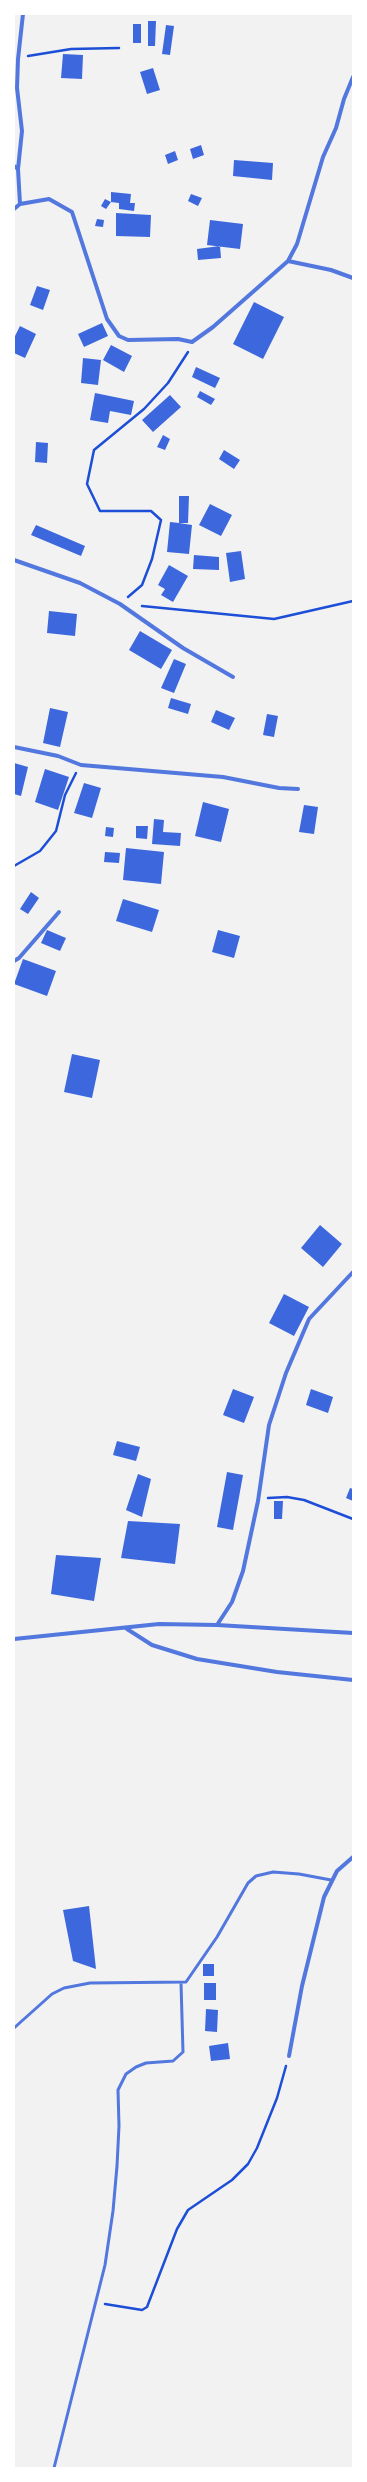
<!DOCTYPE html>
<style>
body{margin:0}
#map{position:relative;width:367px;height:2482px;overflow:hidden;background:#f2f2f2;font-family:"Nunito Sans",sans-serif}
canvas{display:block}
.frame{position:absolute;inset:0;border:15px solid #fff;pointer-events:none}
</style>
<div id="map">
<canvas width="367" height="2482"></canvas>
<div class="frame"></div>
</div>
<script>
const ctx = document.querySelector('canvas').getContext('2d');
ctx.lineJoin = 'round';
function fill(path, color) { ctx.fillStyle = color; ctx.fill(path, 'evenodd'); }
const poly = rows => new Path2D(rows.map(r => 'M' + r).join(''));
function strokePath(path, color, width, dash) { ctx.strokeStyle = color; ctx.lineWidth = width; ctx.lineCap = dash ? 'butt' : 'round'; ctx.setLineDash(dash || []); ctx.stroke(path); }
fill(poly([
 [148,21,156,21,155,46,148,46],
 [133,24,141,24,141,43,133,43],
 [166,25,174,26,170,55,162,54],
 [63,54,83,55,82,79,61,78],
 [153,68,160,90,147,94,140,72],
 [201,145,204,155,193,159,190,149],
 [175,151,178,160,168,164,165,155],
 [234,160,273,163,272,180,233,176],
 [111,192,131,194,130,203,135,203,134,211,119,209,119,203,111,202],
 [191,194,202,198,198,206,188,201],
 [105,199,111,202,106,209,101,206],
 [116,213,151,215,150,237,116,236],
 [97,219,104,220,103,227,95,226],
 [210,220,243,224,240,249,207,245],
 [220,246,221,258,198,260,197,249],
 [37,286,50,290,43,310,30,305],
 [254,302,284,317,263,359,233,344],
 [102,323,108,336,84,347,78,334],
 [20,326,36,334,25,358,14,353,14,338],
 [111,345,132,356,124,372,103,360],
 [83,358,101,360,98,385,81,383],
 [196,367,220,378,215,388,192,377],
 [200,391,215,399,211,405,197,397],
 [95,393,134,401,131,415,110,411,108,423,90,420],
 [170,395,181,407,153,432,142,420],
 [163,435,170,439,165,450,157,447],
 [36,442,48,443,47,463,35,462],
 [224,450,240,460,234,469,219,459],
 [179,496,189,496,188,523,179,523,192,525,189,554,167,552,170,522,179,523],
 [210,504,232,515,221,536,199,525],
 [36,525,85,546,81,556,31,535],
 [241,551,245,579,230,582,226,553],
 [194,555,219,557,219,570,193,569],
 [169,565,188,576,173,602,161,595,165,589,158,585],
 [49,611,77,614,75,636,47,633],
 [140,631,172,650,161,669,129,650],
 [174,659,186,664,174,693,161,688],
 [171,698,191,704,188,714,168,708],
 [50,708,68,712,60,747,43,743],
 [216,710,235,718,229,730,211,722],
 [267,714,278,716,274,737,263,735],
 [14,763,28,767,21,796,14,794],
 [45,769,69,777,58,810,35,802],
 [84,783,101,788,92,818,74,813],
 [203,802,229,809,221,842,195,836],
 [304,805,318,807,314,834,299,832],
 [154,819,164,820,163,832,181,833,180,846,152,844],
 [136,826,148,826,147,839,136,838],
 [106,827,114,828,113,837,105,836],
 [126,848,164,852,161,884,123,880],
 [105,852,120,853,119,863,104,862],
 [31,892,39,898,28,914,20,909],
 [123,899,159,910,152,932,116,921],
 [47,930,66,938,60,951,41,943],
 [218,930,240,936,234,958,212,952],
 [23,959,56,971,47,996,14,984],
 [72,1054,100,1060,92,1098,64,1092],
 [320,1225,342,1244,323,1267,301,1248],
 [284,1294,309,1307,294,1336,269,1323],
 [233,1389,254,1397,244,1423,223,1415],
 [311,1389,333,1397,328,1413,306,1405],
 [117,1441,140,1447,136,1461,113,1455],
 [227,1472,243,1475,233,1530,217,1527],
 [138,1474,151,1479,142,1517,126,1510],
 [350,1488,353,1489,353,1501,346,1498],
 [274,1501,283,1501,282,1519,274,1519],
 [128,1521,180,1524,175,1564,121,1558],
 [56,1555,101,1558,94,1601,51,1594],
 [89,1906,96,1969,73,1961,63,1910],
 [203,1964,214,1964,214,1976,203,1976],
 [204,1983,216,1983,216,2000,204,2000],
 [206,2009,218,2010,217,2032,205,2031],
 [228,2043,230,2059,211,2061,209,2046]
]), '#3d67dc');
strokePath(poly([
 [28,56,71,49,119,48],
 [128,597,142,585,152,559,161,520,151,511,100,511,87,484,94,450,144,409,168,383,188,352],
 [142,606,274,619,353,601],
 [14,866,40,851,56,831,65,795,76,773],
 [268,1498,287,1497,304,1500,353,1519],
 [105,2304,142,2310,147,2307,177,2229,188,2210,232,2180,248,2164,257,2148,277,2098,286,2066]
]), '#1d4ed8', 2.5);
strokePath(poly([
 [14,2028,52,1994,64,1988,90,1983,186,1982,217,1937,248,1883,256,1876,273,1872,299,1874,331,1880],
 [54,2468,105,2265,113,2211,117,2166,119,2126,118,2090,126,2074,136,2067,146,2063,173,2061,183,2052,181,1983]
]), '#5277de', 3);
strokePath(poly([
 [14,166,18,169,20,204],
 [18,169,22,131,17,88,18,59,23,14],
 [14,209,20,204,49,199,72,212,107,319,119,336,128,340,178,339,192,342,213,327,288,261,297,244,323,157,336,128,344,99,353,77],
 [288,261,331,270,353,278],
 [14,560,80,583,120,604,183,648,233,677],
 [14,747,58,756,81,765,223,777,279,788,298,789],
 [14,961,19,958,59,912],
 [217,1625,232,1602,243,1571,258,1501,269,1425,286,1373,309,1319,353,1272],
 [127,1629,152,1645,197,1659,277,1672,353,1680],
 [14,1639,159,1624,217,1625,353,1633],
 [289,2056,302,1986,324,1897,337,1871,353,1857]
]), '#5277de', 4);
</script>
